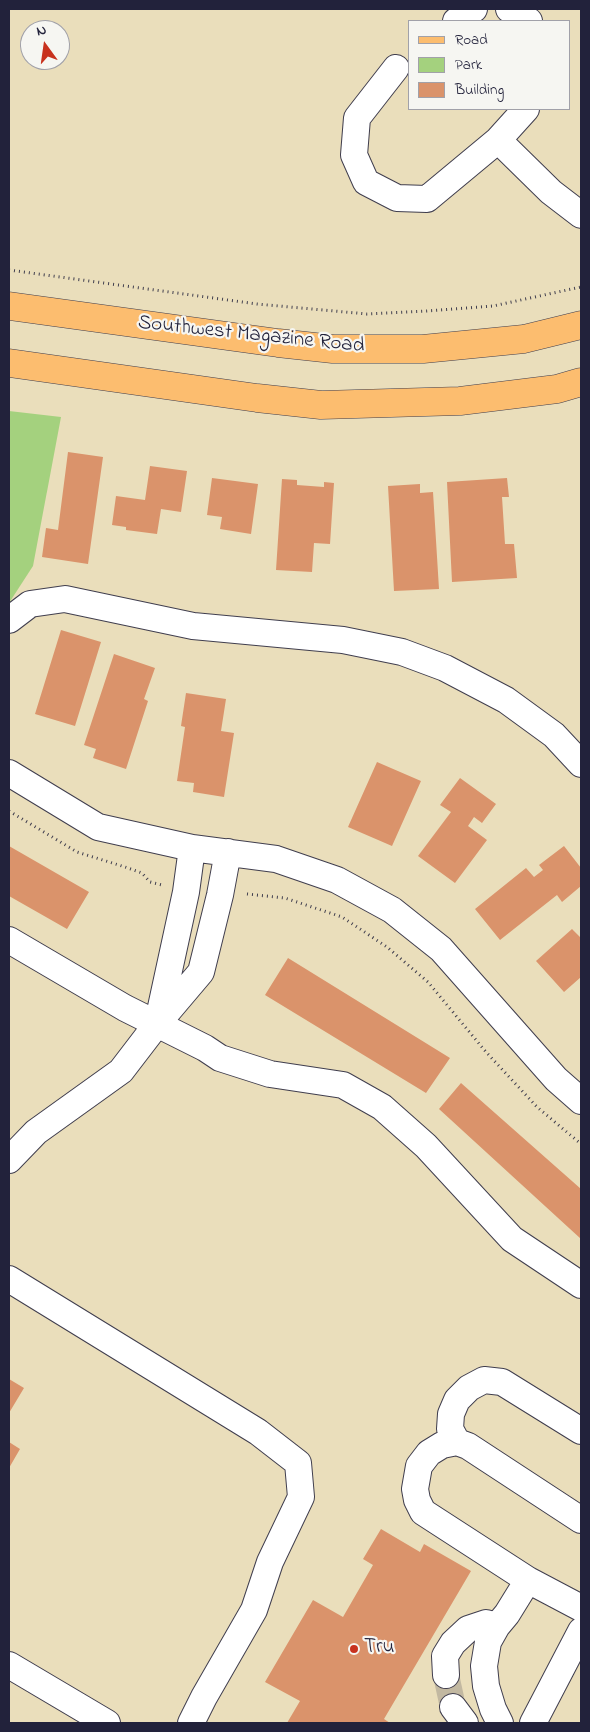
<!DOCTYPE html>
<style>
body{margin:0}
#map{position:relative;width:590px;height:1732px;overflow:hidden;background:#eadebb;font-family:"Indie Flower",sans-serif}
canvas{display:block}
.frame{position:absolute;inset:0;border:10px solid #22223b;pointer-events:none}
.legend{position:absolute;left:408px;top:20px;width:162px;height:90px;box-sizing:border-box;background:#f6f6f2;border:1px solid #a1a1a9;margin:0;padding:6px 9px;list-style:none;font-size:15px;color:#22223b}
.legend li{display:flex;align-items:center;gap:10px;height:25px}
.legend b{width:25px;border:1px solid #a1a1a9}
.north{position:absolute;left:20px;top:20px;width:50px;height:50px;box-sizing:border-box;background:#f6f6f2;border:1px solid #a1a1a9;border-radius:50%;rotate:346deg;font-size:14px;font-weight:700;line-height:20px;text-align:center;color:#22223b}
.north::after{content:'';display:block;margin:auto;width:18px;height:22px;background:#c8321e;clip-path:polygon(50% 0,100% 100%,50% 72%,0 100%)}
</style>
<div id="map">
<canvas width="590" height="1732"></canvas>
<div class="frame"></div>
<ul class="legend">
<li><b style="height:6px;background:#fcbd6f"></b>Road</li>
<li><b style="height:14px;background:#a4d17e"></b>Park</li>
<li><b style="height:14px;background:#da936b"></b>Building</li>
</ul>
<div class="north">N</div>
</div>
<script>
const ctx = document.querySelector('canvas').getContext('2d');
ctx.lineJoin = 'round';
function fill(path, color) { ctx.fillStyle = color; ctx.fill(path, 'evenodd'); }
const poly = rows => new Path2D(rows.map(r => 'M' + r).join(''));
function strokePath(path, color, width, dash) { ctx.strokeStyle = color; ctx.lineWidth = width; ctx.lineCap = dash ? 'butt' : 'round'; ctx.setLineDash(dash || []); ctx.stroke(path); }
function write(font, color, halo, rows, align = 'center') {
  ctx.font = font + ' "Indie Flower",sans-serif'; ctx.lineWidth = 4.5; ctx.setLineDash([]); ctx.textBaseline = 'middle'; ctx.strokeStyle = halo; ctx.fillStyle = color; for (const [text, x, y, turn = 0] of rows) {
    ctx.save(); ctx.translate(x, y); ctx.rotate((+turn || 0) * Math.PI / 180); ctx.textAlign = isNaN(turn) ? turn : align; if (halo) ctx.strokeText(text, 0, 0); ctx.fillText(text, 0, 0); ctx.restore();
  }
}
fill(poly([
 [9,411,61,417,33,566,9,603]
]), '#a4d17e');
fill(poly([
 [68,452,103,457,88,564,42,557,46,528,58,530],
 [150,466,187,471,181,512,161,509,157,534,126,530,126,527,112,525,116,496,145,500],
 [212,478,258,484,251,534,220,529,222,517,207,515],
 [507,478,509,497,502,497,505,544,514,544,517,578,452,582,447,482],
 [282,479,297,480,297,485,324,487,324,482,334,483,330,544,314,543,312,572,276,570],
 [420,484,420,493,433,492,439,589,394,591,388,486],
 [61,630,101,642,75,726,35,714],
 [114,654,155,668,144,699,148,701,126,769,93,758,96,749,84,745],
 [186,693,226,699,221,731,234,733,224,797,193,792,194,783,177,781,185,727,181,726],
 [377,762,421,781,392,846,348,827],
 [460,778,496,804,482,823,474,817,468,826,487,840,455,883,418,856,451,812,440,805],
 [9,846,89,892,67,929,9,896],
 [564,846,581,868,581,886,562,902,557,895,500,940,475,909,526,868,534,877,543,870,539,865],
 [572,929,581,938,581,977,564,992,536,961],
 [288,958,450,1058,426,1093,265,995],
 [461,1083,581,1189,581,1239,439,1109],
 [9,1379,24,1388,9,1413],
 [9,1442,20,1449,9,1468],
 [381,1529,420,1552,424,1544,471,1571,384,1719,390,1723,287,1723,300,1701,265,1682,313,1600,343,1617,373,1565,363,1559]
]), '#da936b');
strokePath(poly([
 [446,1675,453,1707]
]), '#c2b8a1', 26, [26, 13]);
const minor = poly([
 [509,9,529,21],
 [456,21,474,9],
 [396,68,357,118,354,155,366,182,397,198,427,199,498,140],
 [526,109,498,140,551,192,581,215],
 [9,620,30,604,65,599,193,626,343,640,402,652,445,668,506,700,554,735,581,764],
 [9,773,98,827,192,848,276,859,337,880,392,910,441,949,556,1079,581,1101],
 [9,940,125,1008,205,1048,220,1058,270,1074,343,1085,382,1107,426,1146,512,1239,581,1285],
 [158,1021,186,892,192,848],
 [9,1160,36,1132,121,1071,157,1024,201,972,220,895,228,852],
 [9,1279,258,1432,298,1463,301,1497,270,1562,254,1610,204,1697,191,1723],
 [457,1442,450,1429,451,1414,457,1400,469,1388,484,1380,502,1382,581,1431],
 [528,1580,581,1608],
 [9,1665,107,1723],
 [446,1675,445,1656,453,1643,468,1629,486,1623,497,1626],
 [453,1707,465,1723],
 [500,1723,493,1709,486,1686,484,1666,488,1642,497,1626,507,1614,528,1580,423,1512,417,1500,415,1489,419,1466,429,1453,442,1445,457,1442,468,1446,581,1520],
 [533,1723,581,1631]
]);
const major = poly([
 [9,306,278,343,333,349,423,349,524,339,581,325],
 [9,363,257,398,321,405,460,401,557,389,581,382]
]);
strokePath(minor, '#403e4e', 28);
strokePath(major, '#403e4e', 29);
strokePath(poly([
 [9,270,257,304,367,314,427,311,493,306,581,287],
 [9,811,77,852,125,867,142,873,150,882,162,885],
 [247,894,285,898,342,917,387,947,428,982,486,1052,537,1107,581,1144]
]), '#403e4e', 3, [1, 4]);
strokePath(minor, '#fff', 26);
strokePath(major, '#fcbd6f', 28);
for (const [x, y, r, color] of [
 [354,1649,5,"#c8321e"]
]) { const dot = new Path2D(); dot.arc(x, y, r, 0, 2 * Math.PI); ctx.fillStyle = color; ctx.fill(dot); strokePath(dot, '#f6f6f2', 2); }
write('21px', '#22223b', '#f6f6f2', [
 ["Southwest Magazine Road",251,336,6]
]);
write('21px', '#22223b', '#f6f6f2', [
 ["Tru",364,1649]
], 'left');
</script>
